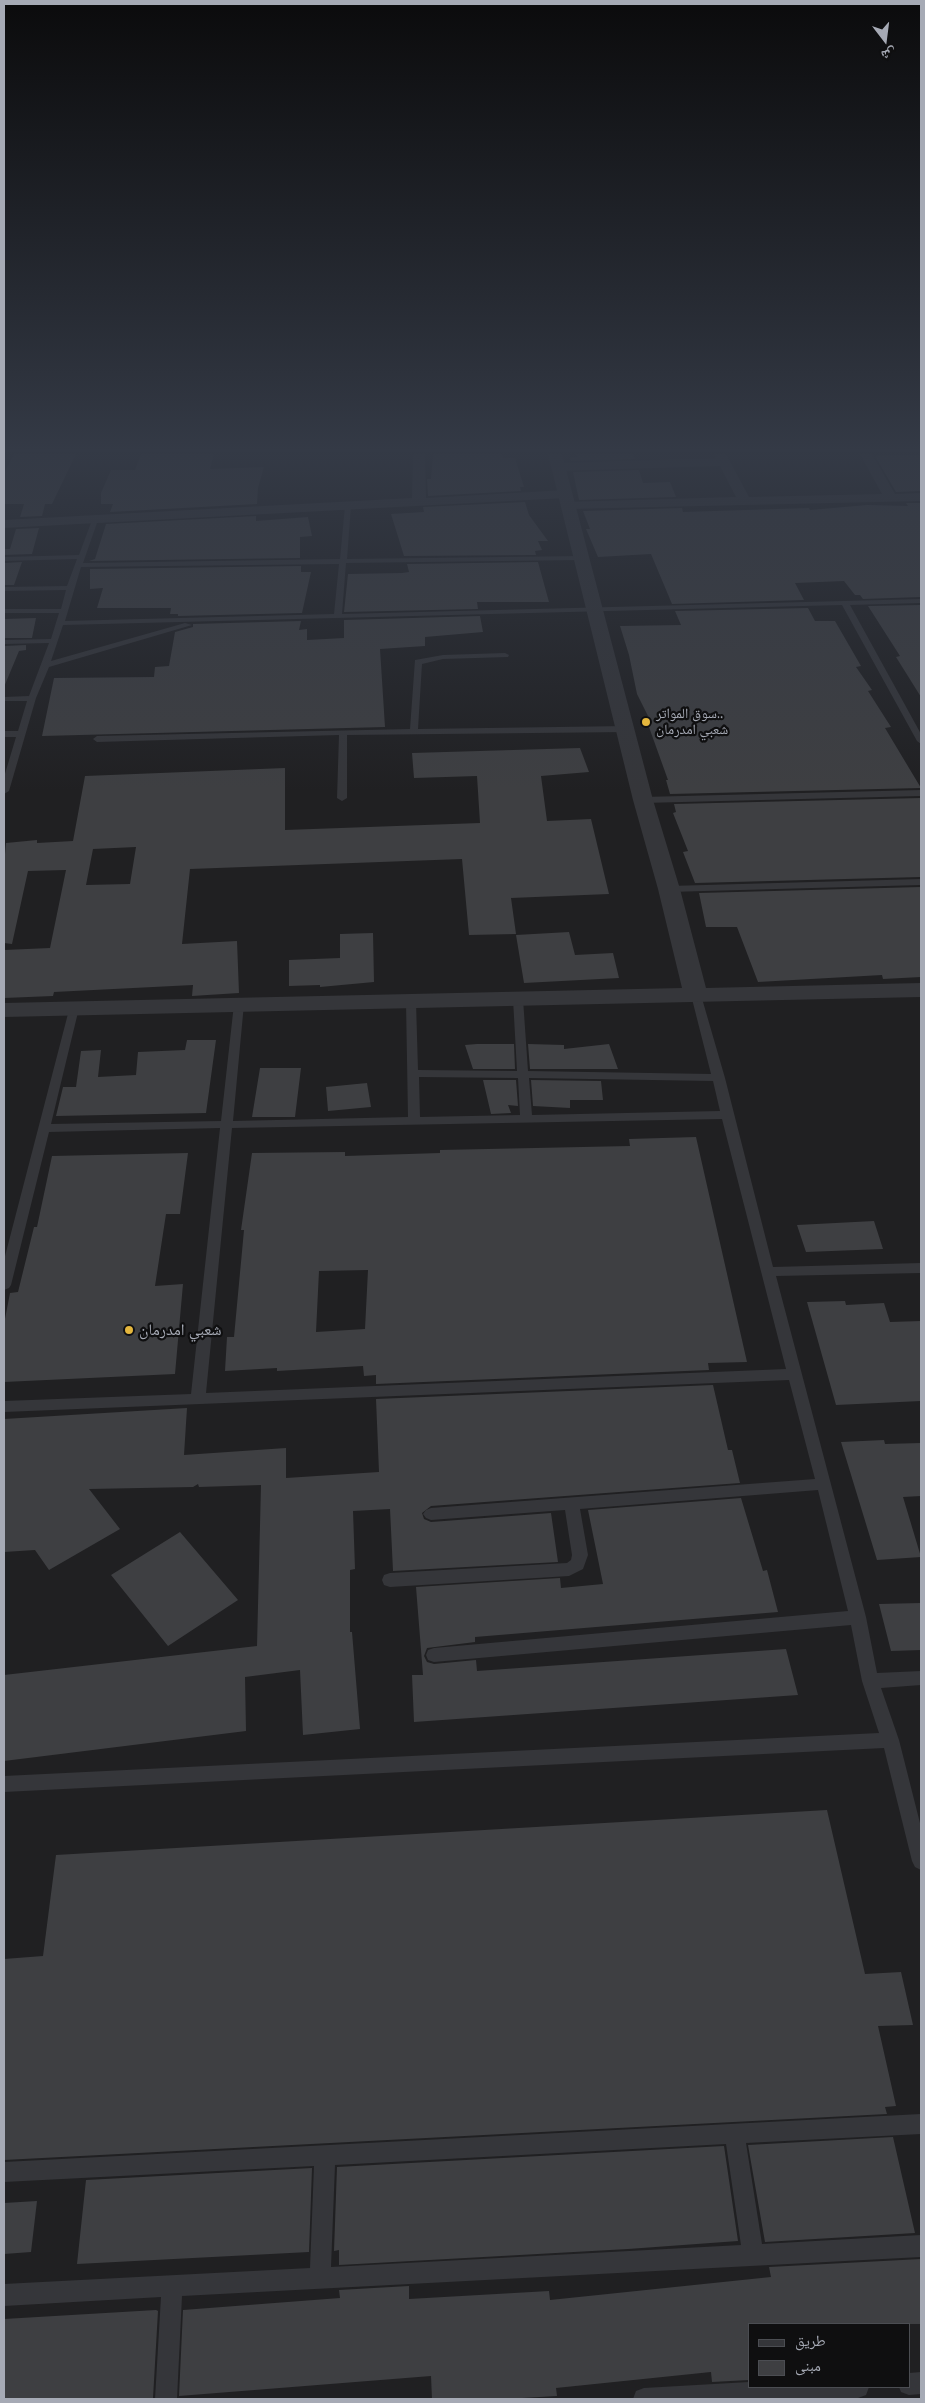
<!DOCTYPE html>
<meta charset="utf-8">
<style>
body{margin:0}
#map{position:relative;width:925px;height:2403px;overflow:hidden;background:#141415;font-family:Montserrat,"Noto Naskh Arabic",sans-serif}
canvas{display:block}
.frame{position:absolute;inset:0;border:5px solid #a6aab5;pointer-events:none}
.legend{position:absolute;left:748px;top:2323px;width:162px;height:65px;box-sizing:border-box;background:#0f0f10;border:1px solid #4b4d52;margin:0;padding:6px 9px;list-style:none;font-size:15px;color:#a6aab5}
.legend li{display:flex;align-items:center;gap:10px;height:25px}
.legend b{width:25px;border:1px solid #4b4d52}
.north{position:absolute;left:860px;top:15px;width:50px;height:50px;-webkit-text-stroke:4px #0f0f10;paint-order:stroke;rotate:165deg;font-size:14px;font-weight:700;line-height:20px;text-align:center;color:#a6aab5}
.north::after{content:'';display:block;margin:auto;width:18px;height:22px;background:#a6aab5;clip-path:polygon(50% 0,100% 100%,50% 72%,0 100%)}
</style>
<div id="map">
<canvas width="925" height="2403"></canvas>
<div class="frame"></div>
<ul class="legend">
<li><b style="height:6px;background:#35363a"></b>طريق</li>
<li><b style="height:14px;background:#3e3f42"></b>مبنى</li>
</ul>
<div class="north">ش</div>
</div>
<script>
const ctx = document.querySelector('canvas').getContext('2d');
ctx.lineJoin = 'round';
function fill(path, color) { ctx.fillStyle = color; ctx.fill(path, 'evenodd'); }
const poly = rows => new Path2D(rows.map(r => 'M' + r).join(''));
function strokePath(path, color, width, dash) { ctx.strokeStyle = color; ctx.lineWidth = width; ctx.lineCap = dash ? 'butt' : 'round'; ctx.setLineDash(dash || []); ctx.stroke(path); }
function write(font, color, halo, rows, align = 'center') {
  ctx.font = font + ' Montserrat,"Noto Naskh Arabic",sans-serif'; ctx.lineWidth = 4.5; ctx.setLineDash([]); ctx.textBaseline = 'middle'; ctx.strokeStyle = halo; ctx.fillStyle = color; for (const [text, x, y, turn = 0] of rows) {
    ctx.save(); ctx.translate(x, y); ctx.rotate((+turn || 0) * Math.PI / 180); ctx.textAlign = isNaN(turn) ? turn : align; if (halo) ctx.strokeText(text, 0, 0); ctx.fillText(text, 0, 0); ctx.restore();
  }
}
fill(poly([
 [4,454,921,454,921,2399,4,2399],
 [749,2324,909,2324,909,2387,749,2387]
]), '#202022');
fill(poly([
 [14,454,76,454,52,504,45,504,42,516,20,517,24,504,4,504,4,473],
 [141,454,214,454,210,469,264,467,258,488,257,504,110,512,113,504,101,504,101,493,111,470,135,470],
 [433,454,502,454,503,458,515,458,524,487,520,487,521,491,428,496,427,479,431,479],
 [576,454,633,454,635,459,571,461,570,458,577,457],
 [911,455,921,456,921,491,896,492,875,456],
 [639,470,643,483,670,482,676,497,579,500,573,472],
 [525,502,529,515,548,541,538,541,542,550,535,551,536,555,404,556,391,514,424,512,423,507],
 [906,503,921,503,921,597,863,599,860,595,855,595,844,581,795,583,804,600,672,604,651,554,598,557,586,529,590,529,583,511,682,508,683,512,809,508,810,510,867,505,908,506],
 [256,516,256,521,308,517,312,536,300,537,300,558,89,561,95,559,106,524],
 [39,528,32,554,4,555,4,549,10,549,16,529],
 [22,562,14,585,4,585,4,563],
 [538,562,549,602,477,602,478,609,344,612,348,574,402,573,409,572,407,564],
 [301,566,301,572,311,572,302,613,178,616,178,614,170,614,171,608,97,608,103,588,90,589,90,569],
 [921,605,921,697,896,657,900,656,868,606],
 [808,608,815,621,835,621,861,666,856,667,872,690,868,691,891,727,885,728,921,788,670,794,666,780,668,780,645,716,648,716,637,694,629,655,620,626,681,625,675,611],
 [480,616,483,632,425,637,425,646,380,649,385,727,42,736,54,678,154,677,155,667,169,666,175,632,193,627,193,624,301,621,299,630,307,629,307,640,344,638,344,620],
 [36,618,32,638,4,638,4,619],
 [26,645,26,650,19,651,4,687,4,646],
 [580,748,589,772,541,776,547,821,591,819,609,894,511,898,516,934,469,935,462,859,190,869,182,944,237,941,239,993,192,996,193,985,54,992,53,996,4,998,4,950,50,948,66,870,28,871,12,944,4,943,4,865,6,843,37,840,37,843,73,841,85,776,285,768,285,830,480,823,477,776,414,778,412,753],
 [136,847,130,884,86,885,93,849],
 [921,798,921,877,695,883,683,852,688,851,673,813,676,812,674,804],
 [921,887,921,977,883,979,882,975,758,982,737,927,706,927,699,893],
 [569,932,575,955,613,953,619,978,524,983,516,935],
 [373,933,374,982,320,987,320,985,289,986,289,960,340,958,340,934],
 [187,1040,216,1040,206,1113,56,1116,63,1087,76,1087,81,1051,101,1050,98,1077,136,1075,138,1052,185,1050],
 [477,1044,514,1044,515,1069,473,1069,465,1045],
 [528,1044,564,1045,564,1049,609,1044,618,1069,530,1069],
 [260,1068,301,1068,295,1117,252,1117],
 [483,1080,516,1080,518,1106,508,1105,511,1113,491,1114],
 [531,1080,601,1081,603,1100,570,1100,570,1108,533,1106],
 [367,1083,371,1107,328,1111,326,1087],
 [696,1137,747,1362,708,1363,709,1370,376,1384,376,1375,364,1376,363,1366,277,1371,277,1368,225,1371,227,1337,234,1337,244,1230,241,1230,252,1153,345,1152,345,1156,440,1153,440,1150,630,1146,629,1139],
 [368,1270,365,1329,316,1332,319,1271],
 [188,1153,180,1214,166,1214,155,1286,183,1284,175,1374,4,1382,4,1324,10,1293,18,1292,34,1227,37,1227,52,1156],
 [874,1221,883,1249,806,1252,797,1225],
 [845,1301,846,1305,884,1303,890,1322,921,1321,921,1401,836,1405,807,1302],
 [713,1385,728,1450,732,1450,740,1483,431,1506,422,1513,424,1519,431,1522,551,1513,558,1562,393,1571,390,1509,353,1511,355,1569,350,1570,350,1632,352,1632,360,1729,303,1735,300,1670,245,1677,246,1731,4,1761,4,1675,257,1646,261,1485,199,1487,198,1484,193,1487,89,1489,120,1529,49,1570,35,1550,4,1552,4,1419,187,1408,184,1455,286,1448,286,1478,379,1472,376,1399],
 [884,1440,885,1444,921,1443,921,1496,903,1497,921,1557,877,1560,841,1442],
 [741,1498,763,1571,767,1570,778,1612,475,1637,475,1642,427,1648,424,1656,427,1662,434,1664,476,1660,477,1671,786,1649,798,1695,414,1722,412,1675,423,1675,416,1587,560,1578,561,1588,603,1584,588,1510],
 [180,1532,238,1600,168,1646,111,1575],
 [921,1603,921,1650,891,1651,879,1604],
 [827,1810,865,1974,901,1972,913,2025,878,2026,896,2106,885,2107,887,2114,4,2160,4,1959,43,1956,56,1855],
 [893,2137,915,2233,765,2242,748,2145],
 [724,2146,738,2241,628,2249,339,2265,339,2250,334,2251,337,2167],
 [312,2168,309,2252,77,2264,86,2180],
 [37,2201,31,2252,4,2254,4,2203],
 [921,2259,921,2324,749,2324,749,2380,712,2382,711,2372,556,2388,557,2396,505,2399,432,2399,431,2376,179,2396,183,2310,340,2298,339,2290,409,2286,409,2299,549,2291,550,2300,771,2277,769,2267],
 [156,2310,158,2311,153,2398,4,2399,4,2319]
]), '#3e3f42');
fill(poly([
 [348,504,351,506,347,559,582,556,586,558,582,560,346,563,342,614,921,599,921,603,850,605,921,734,921,744,917,741,842,605,63,625,51,661,185,623,192,625,49,667,36,698,9,791,4,794,4,777,16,737,4,737,4,731,18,731,27,701,4,701,4,697,29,696,49,643,4,644,4,640,51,639,59,613,4,613,4,609,61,609,66,590,4,591,4,587,67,586,77,559,4,561,4,557,79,555,92,520,95,518,98,520,83,563,340,559,345,506,348,504],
 [339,564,334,614,65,621,81,567,339,564],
 [505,653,509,655,508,657,443,659,422,664,418,729,627,726,631,729,627,732,347,735,347,798,342,801,337,798,339,735,97,742,93,739,97,736,410,729,415,660,443,655,505,653],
 [921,790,921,796,643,803,638,800,643,797,921,790],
 [921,879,921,885,669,892,664,889,669,886,921,879],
 [696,992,701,995,725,1078,773,1267,921,1263,921,1273,776,1276,866,1617,877,1673,921,1671,921,1685,881,1688,899,1740,921,1827,921,1870,915,1867,912,1861,884,1748,4,1792,4,1776,879,1733,862,1681,851,1625,434,1662,428,1660,426,1655,428,1650,434,1648,848,1611,818,1490,580,1509,588,1555,583,1569,569,1576,390,1587,384,1585,382,1580,384,1575,390,1573,567,1563,571,1560,572,1555,565,1510,431,1520,426,1518,423,1514,426,1510,431,1508,815,1479,789,1380,4,1412,4,1401,191,1394,220,1128,49,1132,11,1285,9,1288,4,1290,4,1260,70,1006,78,1006,79,1008,51,1124,221,1121,234,1004,239,1001,244,1004,233,1121,408,1117,406,1002,411,999,416,1002,418,1070,517,1071,513,999,518,996,523,999,528,1071,711,1074,691,995,696,992],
 [419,1077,518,1078,520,1115,420,1117,419,1077],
 [529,1078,713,1081,720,1111,532,1115,529,1078],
 [722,1119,786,1369,206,1393,232,1128,722,1119],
 [921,2114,921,2134,746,2143,762,2244,921,2235,921,2257,182,2296,177,2399,155,2399,161,2297,4,2306,4,2284,310,2268,314,2166,4,2182,4,2162,921,2114],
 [726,2144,741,2245,331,2267,335,2165,726,2144],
 [921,2372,921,2394,909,2395,901,2392,899,2387,909,2387,909,2373,921,2372],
 [749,2382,749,2387,869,2387,866,2395,858,2398,839,2399,633,2399,636,2391,644,2388,749,2382]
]), '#35363a');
fill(poly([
 [413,454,425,454,426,498,566,490,573,494,566,498,4,528,4,520,412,498,413,454],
 [714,454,726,454,749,497,882,494,860,454,872,454,895,494,921,493,921,501,568,509,563,508,561,505,563,502,736,497,720,466,558,471,552,467,558,463,716,458,714,454]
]), '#35363a');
fill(poly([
 [548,454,562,454,653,800,680,889,706,988,921,983,921,997,4,1017,4,1003,682,988,658,889,633,800,548,454]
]), '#35363a');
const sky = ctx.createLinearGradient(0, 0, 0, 791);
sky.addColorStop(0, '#0b0b0c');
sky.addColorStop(0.57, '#343a46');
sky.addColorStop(1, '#343a4600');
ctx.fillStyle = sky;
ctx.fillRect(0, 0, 925, 791);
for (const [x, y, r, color] of [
 [646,722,5,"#e4b63d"],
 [129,1330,5,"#e4b63d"]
]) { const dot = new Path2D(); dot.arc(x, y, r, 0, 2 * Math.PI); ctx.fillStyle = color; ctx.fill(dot); strokePath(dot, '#0f0f10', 2); }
write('14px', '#a6aab5', '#0f0f10', [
 ["سوق المواتر..",656,714],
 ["شعبي امدرمان",656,730]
], 'left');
write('16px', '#a6aab5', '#0f0f10', [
 ["شعبي امدرمان",139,1330]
], 'left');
</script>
